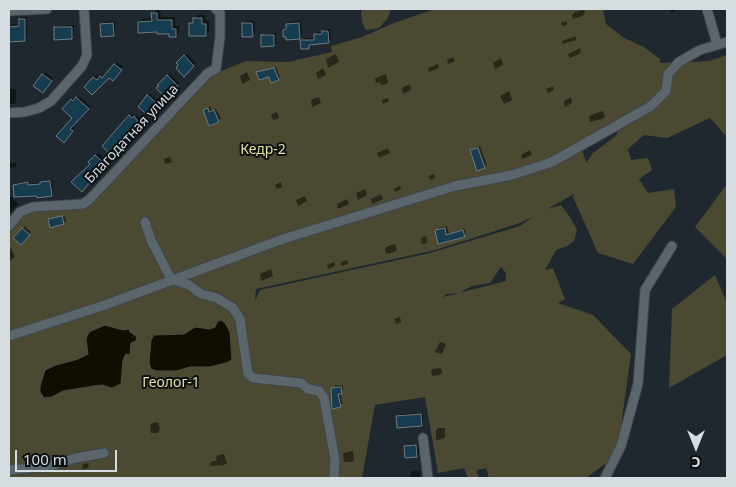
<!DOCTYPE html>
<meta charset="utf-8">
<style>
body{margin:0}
#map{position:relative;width:736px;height:487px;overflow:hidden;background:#1f282e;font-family:"Noto Sans",sans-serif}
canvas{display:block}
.frame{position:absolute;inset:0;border:10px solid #d6dde0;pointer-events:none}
.north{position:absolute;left:671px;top:422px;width:50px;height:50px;-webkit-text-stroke:4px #0c1013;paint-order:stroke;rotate:180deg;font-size:14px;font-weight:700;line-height:20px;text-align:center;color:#d6dde0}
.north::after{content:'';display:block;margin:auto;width:18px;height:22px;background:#d6dde0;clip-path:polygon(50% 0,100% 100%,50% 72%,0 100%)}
.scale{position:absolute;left:15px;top:450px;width:102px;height:22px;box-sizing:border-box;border:2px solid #d6dde0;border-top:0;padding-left:6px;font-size:15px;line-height:18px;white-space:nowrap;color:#d6dde0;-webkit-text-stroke:4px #0c1013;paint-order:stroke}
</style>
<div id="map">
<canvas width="736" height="487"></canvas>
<div class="frame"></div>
<div class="north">С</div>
<div class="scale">100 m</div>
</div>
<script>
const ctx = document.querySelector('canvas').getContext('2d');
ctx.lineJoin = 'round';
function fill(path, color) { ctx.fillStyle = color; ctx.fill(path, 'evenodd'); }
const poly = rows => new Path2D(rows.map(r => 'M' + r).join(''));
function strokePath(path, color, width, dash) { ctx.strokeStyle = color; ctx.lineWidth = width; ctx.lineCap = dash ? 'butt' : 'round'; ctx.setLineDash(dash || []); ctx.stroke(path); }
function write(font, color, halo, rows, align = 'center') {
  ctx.font = font + ' "Noto Sans",sans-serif'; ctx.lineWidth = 4; ctx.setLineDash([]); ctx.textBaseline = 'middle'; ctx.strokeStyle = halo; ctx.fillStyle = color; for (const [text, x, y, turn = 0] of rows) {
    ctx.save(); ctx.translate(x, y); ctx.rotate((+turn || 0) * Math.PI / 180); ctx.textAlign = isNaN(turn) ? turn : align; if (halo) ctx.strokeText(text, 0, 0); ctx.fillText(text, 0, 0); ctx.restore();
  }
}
fill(poly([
 [362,9,391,9,388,18,379,28,366,30,362,22,361,12],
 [435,9,603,9,606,24,624,38,644,47,660,59,660,63,709,61,727,55,727,137,710,118,667,138,644,135,628,149,631,160,648,158,652,170,639,179,648,193,674,189,676,207,633,264,598,253,573,197,574,194,547,209,561,205,570,217,577,230,574,241,567,246,556,250,545,270,553,268,565,299,558,303,593,315,631,354,617,455,586,478,489,478,486,468,476,470,479,478,468,478,464,468,438,473,425,397,375,405,362,478,9,478,9,339,106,306,172,281,186,278,284,240,361,216,455,188,512,177,553,164,582,149,586,163,593,153,617,135,616,125,551,160,511,173,455,184,282,237,185,274,170,277,105,303,9,333,9,231,22,214,33,210,83,206,93,201,209,76,246,61,288,62,332,52,331,46,362,37,394,23],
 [533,217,520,226,430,253,260,290,255,301,256,289,435,250,517,224],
 [501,267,506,273,506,281,443,297,446,294,459,293,472,286,490,283],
 [727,184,727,259,695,227],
 [715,275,727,303,727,355,669,388,672,309]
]), '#4b4931');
const water = poly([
 [221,320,225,323,230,332,232,359,229,362,210,367,190,367,176,371,157,371,151,369,149,363,151,340,154,335,184,334,195,327,210,329,215,327,217,322,221,320],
 [105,325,123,330,129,329,130,332,137,337,136,341,131,343,130,355,126,354,123,360,121,384,112,388,102,385,94,386,63,391,52,397,44,398,40,392,40,386,45,370,56,365,78,359,88,354,86,339,89,332,105,325]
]);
fill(water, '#100e00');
strokePath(water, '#4b4c43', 1);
fill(poly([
 [670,9,678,9,671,13],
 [156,10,160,10,161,17,175,17,175,26,179,26,179,32,176,36,170,32,140,32,139,22,143,19,153,18,153,14],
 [584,10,585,14,582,16,573,19,572,15,575,12],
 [198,15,205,15,206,21,209,21,209,31,205,35,190,23],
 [22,17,27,17,27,37,25,40,9,40,9,25,20,24,20,19],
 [115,21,115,33,113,35,102,24,104,22],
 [245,21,254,21,255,33,252,36,243,23],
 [301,21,302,36,299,38,284,30,289,22],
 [567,21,567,25,562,26,561,23],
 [74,25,74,35,72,38,55,28,58,26],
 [325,29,330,29,331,40,328,42,311,44,308,47,302,41,304,38,315,38,315,35,317,32,323,32],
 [276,33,276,43,274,45,262,36,265,34],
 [576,36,576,40,562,44,562,41],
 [580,48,581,53,570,58,568,54],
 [187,54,196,63,184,75,178,63],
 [336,54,339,62,328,68,326,59],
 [453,57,455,61,448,64,447,60],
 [501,58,503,65,495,69,493,63],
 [117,62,123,67,113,80,109,77,85,87,96,75,100,79,104,75,105,76],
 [438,64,439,68,429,72,428,68],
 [276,67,280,77,278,79,258,73],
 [323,68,326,75,318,79,316,73],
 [45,72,53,78,45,89,35,86],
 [247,72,250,80,242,84,240,76],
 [170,74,179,83,170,95,159,85],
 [386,74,388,82,386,84,381,85,380,82,376,83,375,79,378,77],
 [410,84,411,90,403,94,402,88],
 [553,86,554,90,548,93,546,89],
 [9,89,16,89,16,102,14,104,9,104],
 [509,91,512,100,504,104,500,96],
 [150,94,160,102,149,115,140,106],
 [79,96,90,106,72,126,75,128,64,141,74,118,64,109,74,98,76,100],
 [319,97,321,103,312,107,311,100],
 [571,97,572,103,565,107,564,101],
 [388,98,389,101,383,104,382,100],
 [210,106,212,110,216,109,221,118,218,121,204,110],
 [603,111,605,117,602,119,590,122,589,117,591,115],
 [277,112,279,118,273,120,271,115],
 [132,114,135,117,137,115,142,122,137,128,139,129,113,155,104,146],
 [480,146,487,165,484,167,471,150],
 [388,148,390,153,379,158,377,153],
 [530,150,532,155,522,159,521,155],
 [98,153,108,162,100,171,90,162],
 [170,157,172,162,165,164,164,159],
 [9,163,16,163,16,167,9,168],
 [434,174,435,178,430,180,429,176],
 [52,180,53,193,51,195,15,185,17,183,30,181,30,184],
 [281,182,282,187,277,189,275,185],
 [400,186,401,189,395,192,394,189],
 [365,189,367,195,358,200,356,193],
 [381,194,383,199,372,204,371,199],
 [10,196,18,204,11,212,9,210],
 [305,196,307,201,298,206,296,200],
 [347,199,349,204,338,209,337,204],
 [65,216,66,221,64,223,51,226,50,219,51,218,51,220],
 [25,226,31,232,21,244,15,238],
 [447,226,449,234,465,229,466,234,464,236,439,242,437,230,439,228],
 [426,236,427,243,422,244,421,238],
 [395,244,397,250,394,252,386,254,385,249,388,246],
 [11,248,15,257,9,261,9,249],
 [347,260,348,264,341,266,341,262],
 [334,262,335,266,328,269,327,265],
 [271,269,273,276,261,281,260,274],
 [400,317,401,322,396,324,394,319],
 [440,342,446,344,442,354,435,352],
 [441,368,442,373,439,375,432,376,431,371,433,369],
 [343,385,343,390,341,393,342,404,340,406,333,388,335,386],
 [423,413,423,422,421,425,398,417,400,414],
 [158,422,160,430,157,433,151,433,150,425,153,423],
 [438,428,445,428,445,437,443,439,436,440,436,431],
 [418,444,419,453,417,456,406,447,408,445],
 [353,451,354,460,351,462,344,462,343,454,346,452],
 [224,454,227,463,224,465,210,466,210,464,212,461,217,461,216,457,219,455],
 [89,463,88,468,82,469,83,464],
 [412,471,420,471,420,478,410,478,410,474]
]), '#0007');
const building = poly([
 [151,13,157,13,157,20,172,20,172,29,176,29,176,37,169,37,169,34,157,34,157,32,138,33,138,22,152,21,151,13],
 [193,18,202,18,202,24,206,24,206,36,189,36,189,23,193,23,193,18],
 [19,19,25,19,25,41,9,42,9,27,19,26,19,19],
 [113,23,114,36,101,37,100,24,113,23],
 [242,23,252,23,253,37,242,37,242,23],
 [299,23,300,39,286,40,286,37,283,37,283,30,286,29,286,24,299,23],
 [54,27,72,27,72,39,54,40,54,27],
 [322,31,328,31,329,43,309,45,309,49,301,49,300,40,314,40,314,34,322,34,322,31],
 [261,35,274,35,274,46,261,47,261,35],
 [184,55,194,66,184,77,176,68,178,65,176,63,184,55],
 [114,64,122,70,113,81,109,78,92,95,84,87,93,77,97,80,100,76,102,78,114,64],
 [274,68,279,80,271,83,269,77,259,80,256,72,274,68],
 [42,74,52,81,43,93,33,86,42,74],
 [167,75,178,86,167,99,156,88,159,86,157,85,167,75],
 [147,95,159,105,149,116,138,107,147,95],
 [76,97,89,109,70,129,73,131,64,143,56,136,72,118,62,109,71,99,73,101,76,97],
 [208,108,209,112,214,110,219,122,209,126,203,110,208,108],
 [129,115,132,118,134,116,141,126,136,131,137,132,113,157,102,146,129,115],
 [478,148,485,168,477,171,470,150,478,148],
 [95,155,106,165,100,173,99,171,82,192,71,182,90,164,88,162,95,155],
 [50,181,52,196,37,198,37,196,14,197,13,185,28,182,28,185,40,184,40,182,50,181],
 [62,216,64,224,50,228,48,219,62,216],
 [22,228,30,235,21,245,13,238,22,228],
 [445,228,446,235,463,230,465,237,438,244,435,230,445,228],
 [341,387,342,394,338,394,341,407,332,409,331,388,341,387],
 [421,414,422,426,397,428,396,416,421,414],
 [416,445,417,457,405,458,404,446,416,445]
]);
fill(building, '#163c50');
strokePath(building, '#6f7a81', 1);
const minor = poly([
 [707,9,717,44],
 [9,11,47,9],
 [9,113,25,112,39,108,51,101,82,66,87,55,84,9],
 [145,222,151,240,171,279,189,285,201,294,217,298,233,308,240,319,248,374,253,378,301,383,308,389,319,391,324,398,335,460,334,478],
 [9,226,20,212,33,207,83,204,90,199,208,73,216,69,220,37,220,13,216,9],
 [9,336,105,305,283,239,455,186,512,175,552,162,651,106,666,91,668,74,679,62,700,50,727,42],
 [423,438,428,478],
 [9,470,50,466,76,458,104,453],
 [605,478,621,446,638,384,645,290,672,246]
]);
strokePath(minor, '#3e464b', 11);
strokePath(minor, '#5a656c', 9);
write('14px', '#d6dde0', '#0c1013', [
 ["Благодатная улица",132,134,-47]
]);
write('14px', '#e6e2a0', '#0c1013', [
 ["Кедр-2",263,150],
 ["Геолог-1",171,383]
]);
</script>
